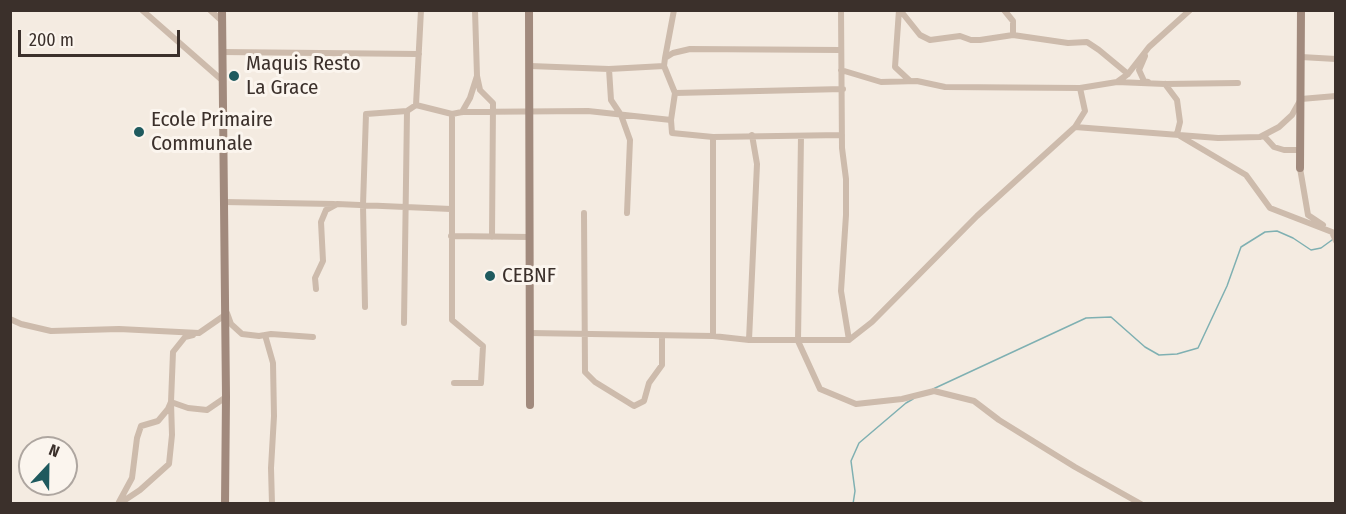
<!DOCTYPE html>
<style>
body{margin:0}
#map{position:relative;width:1346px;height:514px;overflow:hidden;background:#f4ebe1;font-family:"Fira Sans Condensed",sans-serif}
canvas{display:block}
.frame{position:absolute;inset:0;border:12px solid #3b302b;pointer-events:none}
.north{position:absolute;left:18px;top:436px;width:60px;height:60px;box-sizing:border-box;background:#fbf5ee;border:2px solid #aea6a0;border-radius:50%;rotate:22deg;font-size:16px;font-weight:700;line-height:24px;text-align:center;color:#3b302b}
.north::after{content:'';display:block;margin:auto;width:21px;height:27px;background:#1f5a5e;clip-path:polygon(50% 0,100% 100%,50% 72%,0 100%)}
.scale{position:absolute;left:18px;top:30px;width:162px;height:27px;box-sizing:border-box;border:3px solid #3b302b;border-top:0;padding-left:8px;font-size:18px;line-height:21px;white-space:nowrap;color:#3b302b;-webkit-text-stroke:4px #fbf5ee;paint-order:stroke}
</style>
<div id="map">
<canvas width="1346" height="514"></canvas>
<div class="frame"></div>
<div class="north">N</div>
<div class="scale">200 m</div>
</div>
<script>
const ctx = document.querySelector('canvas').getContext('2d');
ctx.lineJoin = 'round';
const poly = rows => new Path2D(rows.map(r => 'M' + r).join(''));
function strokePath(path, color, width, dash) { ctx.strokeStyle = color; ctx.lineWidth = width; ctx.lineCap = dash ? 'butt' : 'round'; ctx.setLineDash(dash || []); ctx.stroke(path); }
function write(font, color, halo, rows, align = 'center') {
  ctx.font = font + ' "Fira Sans Condensed",sans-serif'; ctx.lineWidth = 6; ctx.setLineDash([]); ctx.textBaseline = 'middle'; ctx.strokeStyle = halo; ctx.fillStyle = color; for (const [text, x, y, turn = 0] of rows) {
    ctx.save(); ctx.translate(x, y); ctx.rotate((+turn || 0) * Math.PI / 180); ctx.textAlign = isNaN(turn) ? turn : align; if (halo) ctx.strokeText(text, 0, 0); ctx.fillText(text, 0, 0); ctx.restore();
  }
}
strokePath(poly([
 [933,389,1086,318,1111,317,1145,347,1159,355,1177,354,1198,348,1227,286,1241,247,1265,232,1277,231,1293,238,1311,250,1321,248,1332,240],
 [853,504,855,491,851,461,859,443,906,403,913,399]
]), '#7fb0b2', 1.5);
strokePath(poly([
 [142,10,223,81],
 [210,10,222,21],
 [841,10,842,148,846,179,846,215,841,291,849,340],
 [899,10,895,67,909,80],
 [900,10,920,35,930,40,960,36,971,40,980,40,1013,35],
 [1004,10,1013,21,1013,35,1068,43,1087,42,1099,50,1128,74],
 [840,50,690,49,673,53,665,58,664,66,675,93,671,120,672,133,713,137,842,135],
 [222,52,419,54],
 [1145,56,1139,70,1144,81,1148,82],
 [1301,57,1336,59],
 [665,58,674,10],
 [530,66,609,69,664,66],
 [609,69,611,100,621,115,630,140,627,213],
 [841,70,881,82,917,81,945,87,1080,88,1085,111,1075,127],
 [477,76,480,90,493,103,492,237],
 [1117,82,1165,84,1238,83],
 [1165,84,1177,100,1180,122,1177,134],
 [1080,88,1117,82,1128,74,1149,47,1190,10],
 [675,93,843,89],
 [416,105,421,10],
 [462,112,470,98,477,76,475,10],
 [452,114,452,320,483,346,481,383,454,383],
 [801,136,798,341,820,389,856,404,902,399,934,391,974,401,999,420,1075,467,1141,504],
 [1180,136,1246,175,1270,208,1332,232,1336,241],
 [1264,136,1274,147,1284,150,1300,150],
 [1300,168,1308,215,1323,225],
 [224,202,334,204],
 [584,213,585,372,595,382,634,406,644,401,649,383,662,365,662,336],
 [451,236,530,237],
 [316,289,315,278,323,261,321,222,326,210,337,204,451,209],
 [365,307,363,205,366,114,407,111,416,105,452,114,462,112,588,111,671,120],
 [227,313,231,324,242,334,259,336,271,334,313,337],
 [10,319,21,324,51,331,119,329,199,333,225,315],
 [404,323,407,111],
 [530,333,713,336,749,340,849,340,872,322,977,216,1075,127,1218,138,1260,137,1279,127,1292,115,1301,99,1336,96],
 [265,335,273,363,274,416,271,468,272,504],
 [713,336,713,137],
 [749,340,757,164,752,135],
 [119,502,132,478,137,438,141,426,158,421,168,409,171,402,188,408,207,410,226,397],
 [119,504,140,490,169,464,172,435,171,402,173,352,185,337,193,335]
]), '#cdbbac', 6);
strokePath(poly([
 [222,10,226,397,225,504],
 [529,10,530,405],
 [1300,168,1301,10]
]), '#a18a7d', 8);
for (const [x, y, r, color] of [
 [234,76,6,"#1f5a5e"],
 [139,132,6,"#1f5a5e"],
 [490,276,6,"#1f5a5e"]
]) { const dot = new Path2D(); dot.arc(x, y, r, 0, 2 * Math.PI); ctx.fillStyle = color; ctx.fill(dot); strokePath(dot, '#fbf5ee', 2); }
write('21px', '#3b302b', '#fbf5ee', [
 ["Maquis Resto",246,64],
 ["La Grace",246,88],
 ["Ecole Primaire",151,120],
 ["Communale",151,144],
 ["CEBNF",502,276]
], 'left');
</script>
